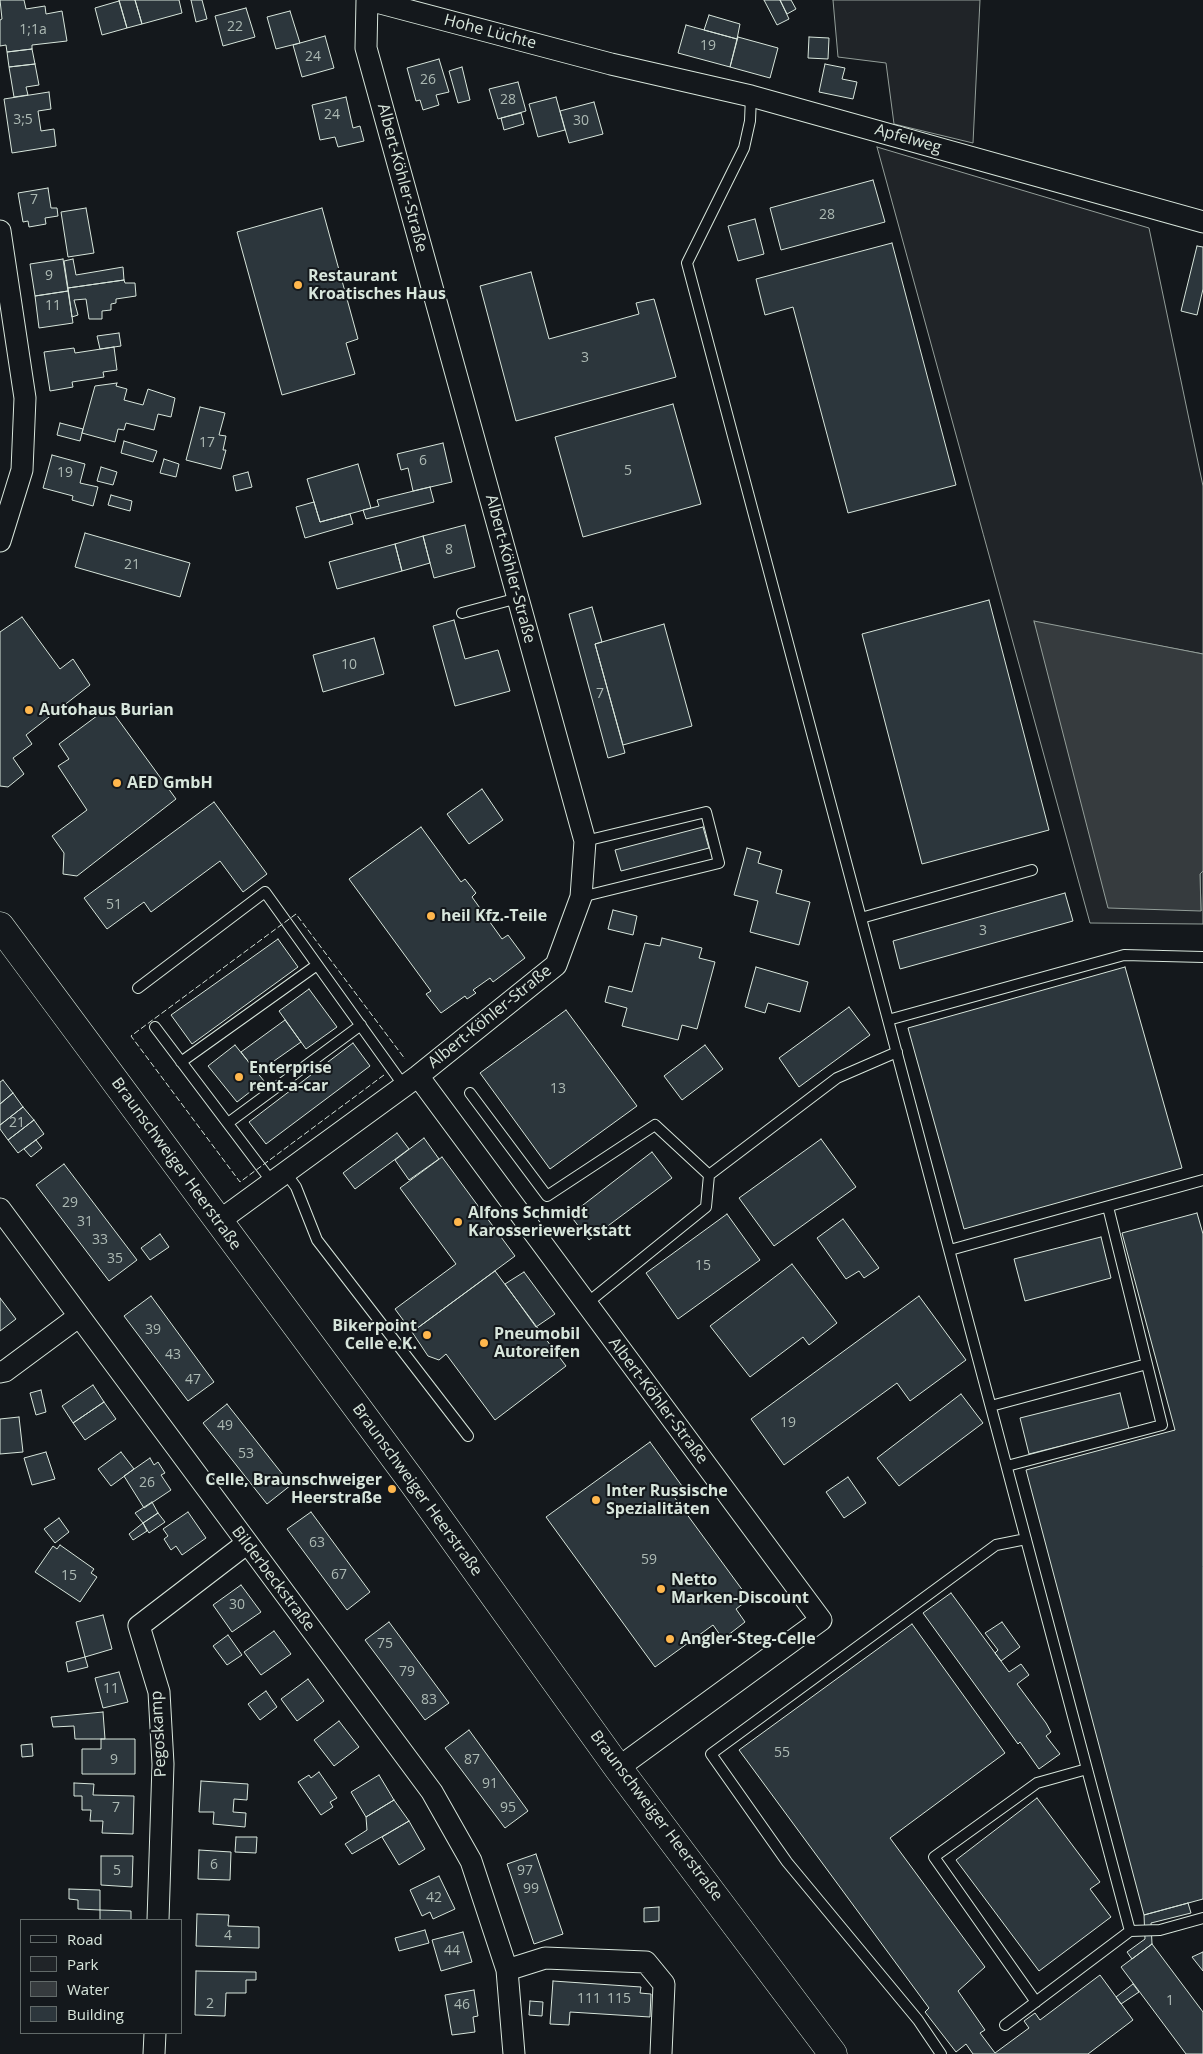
<!DOCTYPE html>
<meta charset="utf-8">
<style>
body{margin:0}
#map{position:relative;width:1203px;height:2054px;overflow:hidden;background:#14181c;font-family:"Open Sans",sans-serif}
canvas{display:block}
.legend{position:absolute;left:20px;top:1919px;width:162px;height:115px;box-sizing:border-box;background:#14181c;border:1px solid #626a69;margin:0;padding:6px 9px;list-style:none;font-size:15px;color:#d8e6dc}
.legend li{display:flex;align-items:center;gap:10px;height:25px}
.legend b{width:25px;border:1px solid #626a69}
</style>
<div id="map">
<canvas width="1203" height="2054"></canvas>
<ul class="legend">
<li><b style="height:6px;background:#14181c"></b>Road</li>
<li><b style="height:14px;background:#202428"></b>Park</li>
<li><b style="height:14px;background:#363b3e"></b>Water</li>
<li><b style="height:14px;background:#2c363c"></b>Building</li>
</ul>
</div>
<script>
const ctx = document.querySelector('canvas').getContext('2d');
ctx.lineJoin = 'round';
function fill(path, color) { ctx.fillStyle = color; ctx.fill(path, 'evenodd'); }
const poly = rows => new Path2D(rows.map(r => 'M' + r).join(''));
function strokePath(path, color, width, dash) { ctx.strokeStyle = color; ctx.lineWidth = width; ctx.lineCap = dash ? 'butt' : 'round'; ctx.setLineDash(dash || []); ctx.stroke(path); }
function write(font, color, halo, rows, align = 'center') {
  ctx.font = font + ' "Open Sans",sans-serif'; ctx.lineWidth = 4; ctx.setLineDash([]); ctx.textBaseline = 'middle'; ctx.strokeStyle = halo; ctx.fillStyle = color; for (const [text, x, y, turn = 0] of rows) {
    ctx.save(); ctx.translate(x, y); ctx.rotate((+turn || 0) * Math.PI / 180); ctx.textAlign = isNaN(turn) ? turn : align; if (halo) ctx.strokeText(text, 0, 0); ctx.fillText(text, 0, 0); ctx.restore();
  }
}
const green = poly([
 [833,0,980,0,973,143,894,124,886,63,838,57,833,0],
 [877,147,1149,228,1203,486,1203,654,1034,622,1201,911,1200,874,1203,871,1203,924,1090,923,877,147]
]);
fill(green, '#202428');
strokePath(green, '#939e99', 1);
const water = poly([
 [1034,621,1203,654,1203,871,1200,874,1201,911,1108,908,1034,621]
]);
fill(water, '#363b3e');
strokePath(water, '#939e99', 1);
const building = poly([
 [0,0,24,0,26,9,45,6,46,14,62,11,67,41,32,45,32,49,7,52,6,45,0,46,0,20,2,19,0,0],
 [119,0,135,0,142,24,127,28,119,0],
 [135,0,179,0,182,13,142,24,135,0],
 [191,0,202,0,207,19,196,22,191,0],
 [764,0,780,0,789,19,777,25,764,0],
 [780,0,791,0,796,9,787,14,780,0],
 [119,1,127,28,102,35,95,8,119,1],
 [246,8,255,37,223,46,215,16,246,8],
 [290,11,300,43,276,49,267,17,290,11],
 [709,15,740,24,737,39,704,30,709,15],
 [686,25,737,39,730,67,678,53,686,25],
 [325,36,334,68,302,77,293,45,325,36],
 [738,37,778,48,770,78,730,67,738,37],
 [809,37,829,38,828,59,808,58,809,37],
 [32,49,35,64,9,67,7,52,32,49],
 [439,59,449,92,436,95,439,105,423,110,420,100,416,101,407,68,439,59],
 [35,64,39,85,26,87,28,95,14,97,9,67,35,64],
 [825,64,845,68,842,79,857,82,853,99,819,92,825,64],
 [462,67,470,100,458,103,449,71,462,67],
 [518,82,526,111,498,119,489,89,518,82],
 [49,92,51,109,38,111,41,131,54,129,56,146,12,153,4,99,49,92],
 [346,97,353,128,360,126,364,141,338,147,335,137,320,140,312,105,346,97],
 [556,97,565,130,538,137,529,104,556,97],
 [594,102,603,134,569,143,560,111,594,102],
 [521,113,524,124,504,130,501,118,521,113],
 [873,180,885,222,781,250,770,208,873,180],
 [48,188,51,208,57,208,58,216,45,218,46,224,29,227,28,221,23,222,18,193,48,188],
 [86,208,94,253,68,257,61,212,86,208],
 [322,208,358,339,346,343,355,374,282,395,237,232,322,208],
 [755,219,764,254,738,261,728,226,755,219],
 [892,243,956,485,848,513,793,307,765,315,756,279,892,243],
 [1197,246,1203,247,1203,289,1197,315,1181,311,1197,246],
 [63,259,68,291,35,296,30,264,63,259],
 [73,259,76,275,123,267,124,280,68,288,64,261,73,259],
 [531,272,549,339,639,314,636,303,654,299,676,377,516,421,480,286,531,272],
 [124,280,125,283,135,283,136,296,116,299,116,303,111,304,111,310,102,311,102,319,89,319,86,299,74,300,78,315,72,317,68,288,124,280],
 [68,291,73,323,39,328,35,296,68,291],
 [119,333,121,346,100,349,97,336,119,333],
 [114,347,117,370,103,372,104,377,72,382,73,387,50,391,44,352,74,348,75,353,114,347],
 [117,383,116,386,127,389,124,400,143,405,148,389,175,398,171,417,158,414,154,430,126,423,124,430,118,429,115,442,82,433,95,386,117,383],
 [673,404,701,504,583,537,555,437,673,404],
 [200,407,225,413,219,435,226,436,223,450,226,450,221,469,186,460,200,407],
 [60,423,83,429,80,441,57,435,60,423],
 [124,441,157,451,153,462,121,453,124,441],
 [443,443,452,482,413,491,408,468,401,470,397,454,443,443],
 [52,455,85,464,80,483,98,487,93,506,72,500,73,496,43,488,52,455],
 [164,459,179,464,176,477,160,473,164,459],
 [358,464,371,508,320,522,307,479,358,464],
 [101,467,117,472,113,485,97,481,101,467],
 [248,472,252,487,236,491,233,476,248,472],
 [430,487,434,502,366,519,363,510,379,506,377,500,430,487],
 [111,495,132,501,130,511,108,505,111,495],
 [314,502,320,522,350,514,353,524,305,538,296,507,314,502],
 [465,525,475,567,434,578,423,536,465,525],
 [85,533,190,563,180,597,75,567,85,533],
 [423,536,430,563,402,571,395,544,423,536],
 [395,544,402,571,337,589,329,562,395,544],
 [989,600,1049,830,922,864,862,634,989,600],
 [592,607,602,642,595,644,625,753,608,758,569,614,592,607],
 [22,617,60,669,73,659,90,685,26,735,32,744,13,758,24,774,8,787,0,786,0,632,22,617],
 [454,620,465,659,498,650,510,691,455,706,433,626,454,620],
 [664,624,692,726,623,745,595,644,664,624],
 [374,638,384,674,323,692,313,655,374,638],
 [109,707,176,799,77,876,63,874,64,853,52,836,87,810,58,766,69,759,59,744,109,707],
 [482,789,503,820,469,844,447,814,482,789],
 [214,802,267,874,243,892,220,861,151,912,144,902,107,929,84,898,214,802],
 [421,827,461,882,465,879,476,893,472,897,502,939,508,935,525,958,493,982,490,978,473,990,476,993,467,999,465,996,441,1013,426,994,431,991,349,879,421,827],
 [703,827,709,848,621,871,615,850,703,827],
 [747,848,761,852,758,863,782,870,776,893,810,902,799,945,750,932,758,901,734,895,747,848],
 [1065,893,1073,921,900,969,893,941,1065,893],
 [613,910,637,916,633,935,608,929,613,910],
 [662,938,702,948,699,958,715,962,697,1029,682,1025,678,1040,622,1026,627,1008,605,1002,609,986,632,992,645,943,660,946,662,938],
 [278,939,298,967,192,1044,171,1015,278,939],
 [756,967,808,982,800,1012,768,1003,765,1013,745,1007,756,967],
 [1125,967,1182,1168,964,1229,908,1028,1125,967],
 [309,989,337,1027,306,1049,279,1011,309,989],
 [849,1007,870,1035,799,1087,779,1058,849,1007],
 [566,1010,637,1106,550,1169,480,1073,566,1010],
 [285,1020,301,1042,257,1073,241,1052,285,1020],
 [353,1043,370,1066,266,1144,249,1122,353,1043],
 [235,1045,264,1081,237,1102,208,1066,235,1045],
 [705,1045,723,1069,682,1100,664,1076,705,1045],
 [3,1080,13,1093,0,1104,0,1082,3,1080],
 [13,1093,23,1107,0,1125,0,1104,13,1093],
 [23,1107,34,1120,8,1140,0,1129,0,1125,23,1107],
 [34,1120,44,1134,18,1153,8,1140,34,1120],
 [397,1133,409,1149,355,1189,343,1173,397,1133],
 [424,1138,439,1159,409,1180,395,1160,424,1138],
 [821,1139,856,1187,774,1246,739,1198,821,1139],
 [36,1140,42,1148,31,1157,24,1149,36,1140],
 [652,1152,672,1178,589,1240,570,1215,652,1152],
 [442,1157,515,1256,412,1332,395,1309,456,1264,400,1188,442,1157],
 [64,1164,137,1260,109,1281,36,1185,64,1164],
 [1197,1213,1203,1234,1203,1899,1144,1915,1026,1470,1175,1430,1122,1233,1197,1213],
 [727,1214,760,1260,678,1319,646,1273,727,1214],
 [843,1219,879,1268,864,1278,859,1271,846,1279,817,1238,843,1219],
 [160,1234,169,1247,150,1260,141,1248,160,1234],
 [1101,1237,1111,1278,1025,1301,1014,1259,1101,1237],
 [792,1264,837,1323,809,1345,803,1337,750,1377,710,1326,792,1264],
 [495,1271,566,1366,495,1420,446,1354,439,1360,428,1356,412,1332,495,1271],
 [524,1272,555,1314,536,1327,505,1284,524,1272],
 [151,1296,214,1382,188,1401,124,1316,151,1296],
 [919,1296,966,1360,910,1401,897,1383,784,1465,751,1419,919,1296],
 [0,1298,16,1319,0,1331,0,1298],
 [93,1385,104,1402,73,1423,62,1406,93,1385],
 [41,1390,46,1412,36,1415,30,1393,41,1390],
 [1120,1393,1129,1429,1029,1454,1020,1418,1120,1393],
 [961,1394,983,1423,899,1486,877,1458,961,1394],
 [104,1402,116,1419,85,1440,73,1423,104,1402],
 [227,1404,291,1485,267,1504,203,1423,227,1404],
 [19,1417,23,1452,0,1454,0,1419,19,1417],
 [650,1442,682,1486,672,1494,749,1599,736,1609,745,1622,723,1639,713,1625,655,1667,546,1517,650,1442],
 [46,1452,55,1479,32,1485,24,1458,46,1452],
 [121,1452,134,1469,111,1486,98,1469,121,1452],
 [150,1458,154,1465,158,1462,165,1473,161,1475,171,1490,144,1508,124,1476,150,1458],
 [848,1477,866,1503,844,1518,826,1492,848,1477],
 [152,1502,158,1513,143,1523,135,1513,152,1502],
 [188,1512,206,1538,182,1555,176,1546,171,1550,164,1539,168,1536,163,1529,188,1512],
 [311,1512,370,1592,347,1610,287,1529,311,1512],
 [158,1513,165,1522,149,1533,143,1523,158,1513],
 [59,1518,69,1532,55,1543,44,1529,59,1518],
 [143,1523,147,1531,133,1540,129,1534,143,1523],
 [60,1545,94,1569,91,1573,97,1577,80,1602,35,1572,53,1546,57,1549,60,1545],
 [241,1585,261,1612,232,1632,213,1605,241,1585],
 [951,1593,1009,1672,1021,1664,1029,1675,1017,1684,1046,1723,1051,1732,1046,1736,1060,1754,1039,1769,1020,1742,1018,1744,923,1613,951,1593],
 [103,1615,112,1649,85,1657,76,1622,103,1615],
 [389,1622,449,1703,425,1720,365,1640,389,1622],
 [1002,1622,1020,1647,1001,1661,995,1653,998,1650,985,1633,1002,1622],
 [912,1624,1005,1753,890,1838,985,1967,958,1991,985,2030,980,2033,995,2053,1029,2028,1024,2021,1035,2013,1040,2020,1100,1975,1133,2020,1088,2054,973,2054,966,2044,956,2052,925,2012,929,2008,739,1750,912,1624],
 [274,1631,291,1654,261,1675,244,1652,274,1631],
 [228,1635,242,1655,227,1665,213,1646,228,1635],
 [85,1657,88,1667,68,1672,66,1662,85,1657],
 [119,1672,128,1702,103,1708,95,1678,119,1672],
 [308,1679,324,1701,297,1721,281,1699,308,1679],
 [266,1691,277,1707,260,1720,248,1704,266,1691],
 [103,1712,105,1739,75,1739,74,1726,53,1727,51,1717,103,1712],
 [339,1721,359,1747,334,1766,314,1740,339,1721],
 [469,1730,528,1811,505,1828,445,1748,469,1730],
 [101,1739,135,1739,135,1774,82,1774,82,1749,101,1749,101,1739],
 [32,1744,33,1756,22,1757,21,1745,32,1744],
 [319,1772,337,1798,330,1802,333,1807,321,1815,298,1782,309,1775,311,1778,319,1772],
 [379,1775,394,1800,366,1817,351,1792,379,1775],
 [201,1781,248,1784,247,1800,234,1799,233,1812,246,1813,245,1827,213,1824,214,1812,199,1812,201,1781],
 [74,1783,94,1784,93,1795,134,1796,133,1834,102,1833,103,1821,90,1821,91,1810,82,1810,82,1796,74,1796,74,1783],
 [1037,1798,1100,1882,1090,1889,1111,1917,1039,1971,956,1860,1037,1798],
 [394,1800,409,1821,352,1854,345,1844,367,1830,366,1817,394,1800],
 [409,1821,425,1849,399,1865,382,1837,409,1821],
 [236,1837,257,1837,256,1853,235,1852,236,1837],
 [199,1850,231,1852,230,1880,198,1879,199,1850],
 [536,1854,563,1934,534,1944,507,1864,536,1854],
 [101,1856,133,1856,132,1887,101,1885,101,1856],
 [439,1876,455,1909,433,1919,430,1912,422,1916,410,1890,439,1876],
 [69,1889,100,1890,100,1910,78,1909,78,1900,69,1899,69,1889],
 [1188,1903,1191,1913,1151,1923,1152,1944,1132,1959,1127,1952,1145,1939,1144,1915,1188,1903],
 [659,1907,659,1921,644,1922,644,1908,659,1907],
 [100,1910,131,1911,131,1920,100,1920,100,1910],
 [197,1914,229,1915,228,1926,259,1927,259,1948,196,1946,197,1914],
 [425,1930,429,1943,399,1951,395,1938,425,1930],
 [463,1932,472,1962,441,1971,432,1940,463,1932],
 [1152,1944,1203,2012,1203,2054,1186,2054,1121,1967,1152,1944],
 [1203,1952,1203,1971,1192,1957,1203,1952],
 [196,1971,256,1972,256,1980,246,1980,246,1993,226,1993,225,2016,195,2015,196,1971],
 [553,1981,641,1987,640,1993,651,1994,650,2017,570,2012,569,2025,550,2024,553,1981],
 [1133,1984,1139,1992,1121,2004,1116,1997,1133,1984],
 [474,1990,478,2016,473,2017,475,2032,452,2035,445,1995,474,1990],
 [530,2001,543,2002,542,2016,529,2015,530,2001]
]);
fill(building, '#2c363c');
strokePath(building, '#d8e6dc', 1);
const lane = poly([
 [751,96,750,121,744,148,687,263,1130,1931,1005,2025],
 [462,613,518,598],
 [581,897,719,863,706,812,585,841],
 [861,918,1032,870],
 [138,988,265,892,404,1086],
 [888,1020,1124,955,1203,957],
 [155,1027,272,1182],
 [181,1062,317,965],
 [470,1093,547,1196,655,1125,709,1175,837,1078,897,1052],
 [228,1123,361,1025],
 [285,1172,296,1187,317,1240,468,1436],
 [950,1250,1203,1180],
 [586,1304,706,1207,709,1175],
 [991,1406,1147,1364],
 [1007,1466,1162,1425,1108,1207],
 [1130,1931,1160,1930,1203,1918],
 [1036,2002,934,1857,1037,1783,1087,1769],
 [941,2054,918,2020,787,1862,711,1754,996,1545,1026,1539]
]);
const street = poly([
 [369,0,611,64,751,96,1203,222],
 [0,231,25,398,22,470,0,541],
 [418,1076,821,1620,618,1768],
 [0,1209,432,1792,471,1861,507,1970,514,2054],
 [219,1221,418,1076,556,965,581,897,585,841,366,48,367,0],
 [0,1372,5,1371,78,1317],
 [158,1920,163,1764,159,1692,139,1626,246,1544],
 [507,1970,545,1958,646,1962,664,1984,661,2054],
 [154,2054,155,2033]
]);
const primary = poly([
 [0,926,414,1484,618,1768,833,2054]
]);
strokePath(lane, '#d8e6dc', 12);
strokePath(street, '#d8e6dc', 23);
strokePath(primary, '#d8e6dc', 29);
strokePath(lane, '#14181c', 10);
strokePath(street, '#14181c', 21);
strokePath(primary, '#14181c', 28);
strokePath(poly([
 [384,1075,240,1182,131,1036,296,914,405,1059]
]), '#d8e6dc', 1, [6, 2.5]);
for (const [x, y, r, color] of [
 [298,285,5,"#ffb74d"],
 [29,710,5,"#ffb74d"],
 [117,783,5,"#ffb74d"],
 [431,916,5,"#ffb74d"],
 [239,1077,5,"#ffb74d"],
 [458,1222,5,"#ffb74d"],
 [427,1335,5,"#ffb74d"],
 [484,1343,5,"#ffb74d"],
 [392,1489,5,"#ffb74d"],
 [596,1500,5,"#ffb74d"],
 [661,1589,5,"#ffb74d"],
 [670,1639,5,"#ffb74d"]
]) { const dot = new Path2D(); dot.arc(x, y, r, 0, 2 * Math.PI); ctx.fillStyle = color; ctx.fill(dot); strokePath(dot, '#14181c', 2); }
write('14px', '#adbab4', null, [
 ["22",235,27],
 ["1;1a",33,30],
 ["19",708,46],
 ["24",313,57],
 ["26",428,80],
 ["28",508,100],
 ["24",332,115],
 ["3;5",23,120],
 ["30",581,121],
 ["7",34,200],
 ["28",827,215],
 ["9",49,276],
 ["11",53,306],
 ["3",585,358],
 ["17",207,443],
 ["6",423,461],
 ["5",628,471],
 ["19",65,473],
 ["8",449,550],
 ["21",132,565],
 ["10",349,665],
 ["7",600,694],
 ["51",114,905],
 ["3",983,931],
 ["13",558,1089],
 ["21",17,1123],
 ["29",70,1203],
 ["31",85,1222],
 ["33",100,1240],
 ["35",115,1259],
 ["15",703,1266],
 ["39",153,1330],
 ["43",173,1355],
 ["47",193,1380],
 ["19",788,1423],
 ["49",225,1426],
 ["53",246,1454],
 ["26",147,1483],
 ["63",317,1543],
 ["59",649,1560],
 ["67",339,1575],
 ["15",69,1576],
 ["30",237,1605],
 ["75",385,1644],
 ["79",407,1672],
 ["11",111,1689],
 ["83",429,1700],
 ["55",782,1753],
 ["9",114,1760],
 ["87",472,1760],
 ["91",490,1784],
 ["7",116,1808],
 ["95",508,1808],
 ["6",214,1865],
 ["5",117,1871],
 ["97",525,1871],
 ["99",531,1889],
 ["42",434,1898],
 ["4",228,1936],
 ["44",452,1951],
 ["111",589,1999],
 ["115",619,1999],
 ["1",1170,2001],
 ["2",210,2004],
 ["46",462,2005]
]);
write('16px', '#d8e6dc', '#14181c', [
 ["Hohe Lüchte",490,32,15],
 ["Apfelweg",908,139,16],
 ["Albert-Köhler-Straße",402,178,75],
 ["Albert-Köhler-Straße",510,569,75],
 ["Albert-Köhler-Straße",490,1017,-39],
 ["Braunschweiger Heerstraße",176,1164,54],
 ["Albert-Köhler-Straße",658,1401,53],
 ["Braunschweiger Heerstraße",417,1490,54],
 ["Bilderbeckstraße",273,1579,53],
 ["Pegoskamp",159,1734,-93],
 ["Braunschweiger Heerstraße",656,1816,53]
]);
write('bold 16px', '#d8e6dc', '#14181c', [
 ["Restaurant",308,276],
 ["Kroatisches Haus",308,294],
 ["Autohaus Burian",39,710],
 ["AED GmbH",127,783],
 ["heil Kfz.-Teile",441,916],
 ["Enterprise",249,1068],
 ["rent-a-car",249,1086],
 ["Alfons Schmidt",468,1213],
 ["Karosseriewerkstatt",468,1231],
 ["Bikerpoint",417,1326,"right"],
 ["Celle e.K.",417,1344,"right"],
 ["Pneumobil",494,1334],
 ["Autoreifen",494,1352],
 ["Celle, Braunschweiger",382,1480,"right"],
 ["Heerstraße",382,1498,"right"],
 ["Inter Russische",606,1491],
 ["Spezialitäten",606,1509],
 ["Netto",671,1580],
 ["Marken-Discount",671,1598],
 ["Angler-Steg-Celle",680,1639]
], 'left');
</script>
